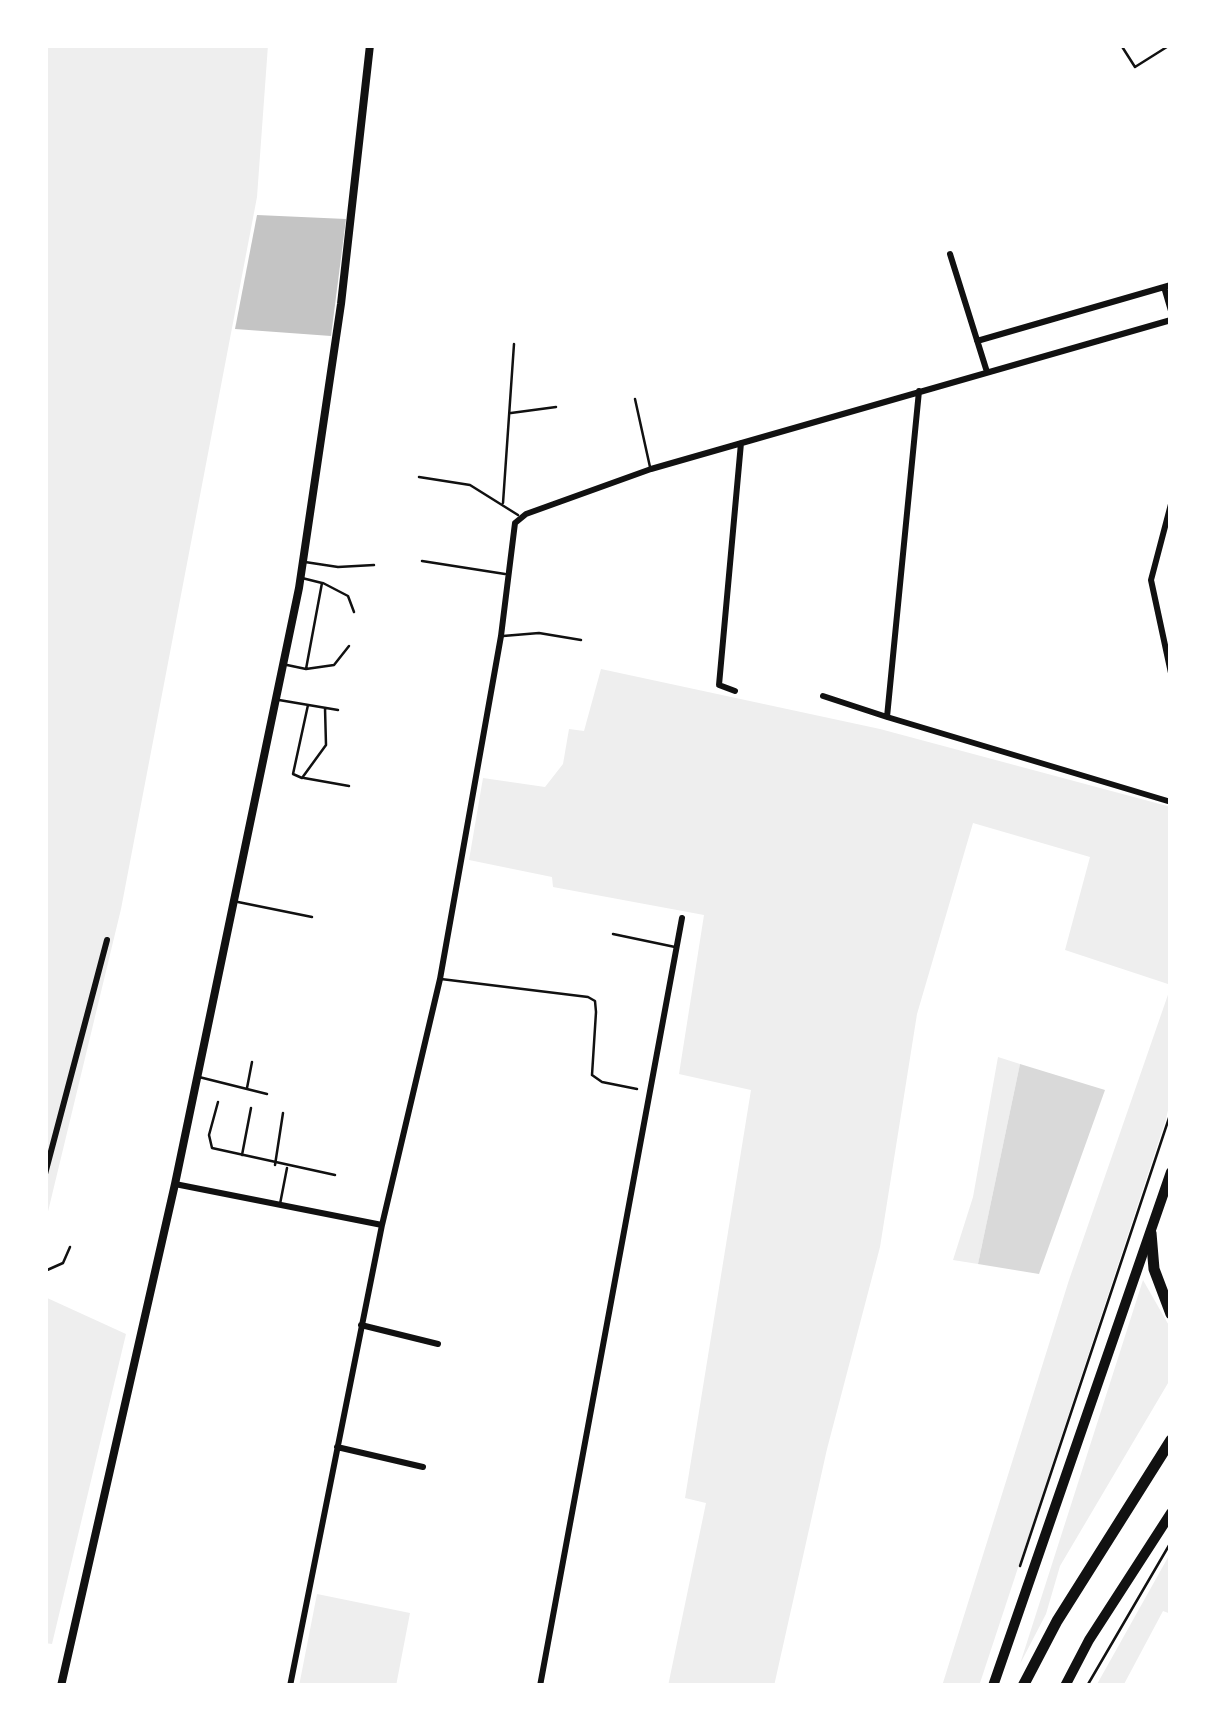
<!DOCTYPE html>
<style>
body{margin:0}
#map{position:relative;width:1216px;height:1731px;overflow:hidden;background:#fff;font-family:Literata,serif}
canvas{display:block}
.frame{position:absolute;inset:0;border:48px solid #fff;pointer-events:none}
</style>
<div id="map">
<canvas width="1216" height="1731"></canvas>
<div class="frame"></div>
</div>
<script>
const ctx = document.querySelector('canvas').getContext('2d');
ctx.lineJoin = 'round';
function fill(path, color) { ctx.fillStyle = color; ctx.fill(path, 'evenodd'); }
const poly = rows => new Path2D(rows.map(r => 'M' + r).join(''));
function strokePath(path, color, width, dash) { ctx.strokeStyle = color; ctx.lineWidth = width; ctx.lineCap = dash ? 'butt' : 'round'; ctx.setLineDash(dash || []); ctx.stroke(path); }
fill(poly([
 [45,45,268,45,257,197,121,909,45,1224],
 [601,669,880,729,1171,807,1171,985,1065,950,1090,857,973,823,917,1014,880,1247,827,1449,774,1686,668,1686,706,1503,685,1498,751,1090,679,1074,704,915,553,887,552,877,469,860,483,778,545,787,563,764,569,729,584,731],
 [1171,986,1171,1097,1166,1119,979,1686,942,1686,1069,1280],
 [998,1057,1020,1064,978,1264,953,1260,973,1197],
 [1143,1280,1171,1329,1171,1378,1060,1566,1046,1614,1020,1664],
 [45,1297,126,1334,52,1644,45,1643],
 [1171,1552,1171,1614,1163,1611,1123,1686,1096,1686],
 [317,1594,410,1613,396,1686,299,1686]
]), '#eee');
fill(poly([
 [1020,1064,1105,1090,1039,1274,978,1264]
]), '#d9d9d9');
fill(poly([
 [257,215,346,219,331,336,235,329]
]), '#c4c4c4');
strokePath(poly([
 [1020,1566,1171,1112],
 [1087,1686,1171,1542]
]), '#111', 2.5);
strokePath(poly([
 [1121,45,1135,67,1170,45],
 [635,399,650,467],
 [511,413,556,407],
 [419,477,470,485,518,515],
 [503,503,514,344],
 [422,561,505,574],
 [305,562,338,567,374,565],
 [323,583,348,596,354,612],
 [503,636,539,633,581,640],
 [287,665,306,669,322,583,302,578],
 [306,669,334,665,349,646],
 [279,700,338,710],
 [308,705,293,774,302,778,326,745,325,708],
 [304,778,349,786],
 [238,902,312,917],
 [613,934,675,947],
 [441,979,588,997,595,1001,596,1012,592,1075,602,1082,637,1089],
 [199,1077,267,1094],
 [247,1088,252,1062],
 [218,1102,209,1135,212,1148,335,1175],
 [242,1155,251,1108],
 [275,1165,283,1113],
 [280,1204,287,1168],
 [45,1271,63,1263,70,1247]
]), '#111', 2.5);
strokePath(poly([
 [950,254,987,372],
 [1164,287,1171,311],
 [977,341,1171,285],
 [919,391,887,717,1171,802],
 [1171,504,1151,580,1171,673],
 [735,691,719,685,741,443],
 [823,696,887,717],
 [45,1174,107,940],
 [175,1184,382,1225],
 [361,1325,438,1344],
 [337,1447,423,1467],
 [290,1686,382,1225,440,979,501,636,515,523,526,514,651,469,1171,320],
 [540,1686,682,918]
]), '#111', 6);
strokePath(poly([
 [61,1686,175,1184,299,588,341,304,370,45]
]), '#111', 8);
strokePath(poly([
 [993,1686,1171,1172],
 [1065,1686,1089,1640,1171,1513]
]), '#111', 10);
strokePath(poly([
 [1151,1233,1154,1269,1171,1314],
 [1023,1686,1057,1621,1171,1440]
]), '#111', 11);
</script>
